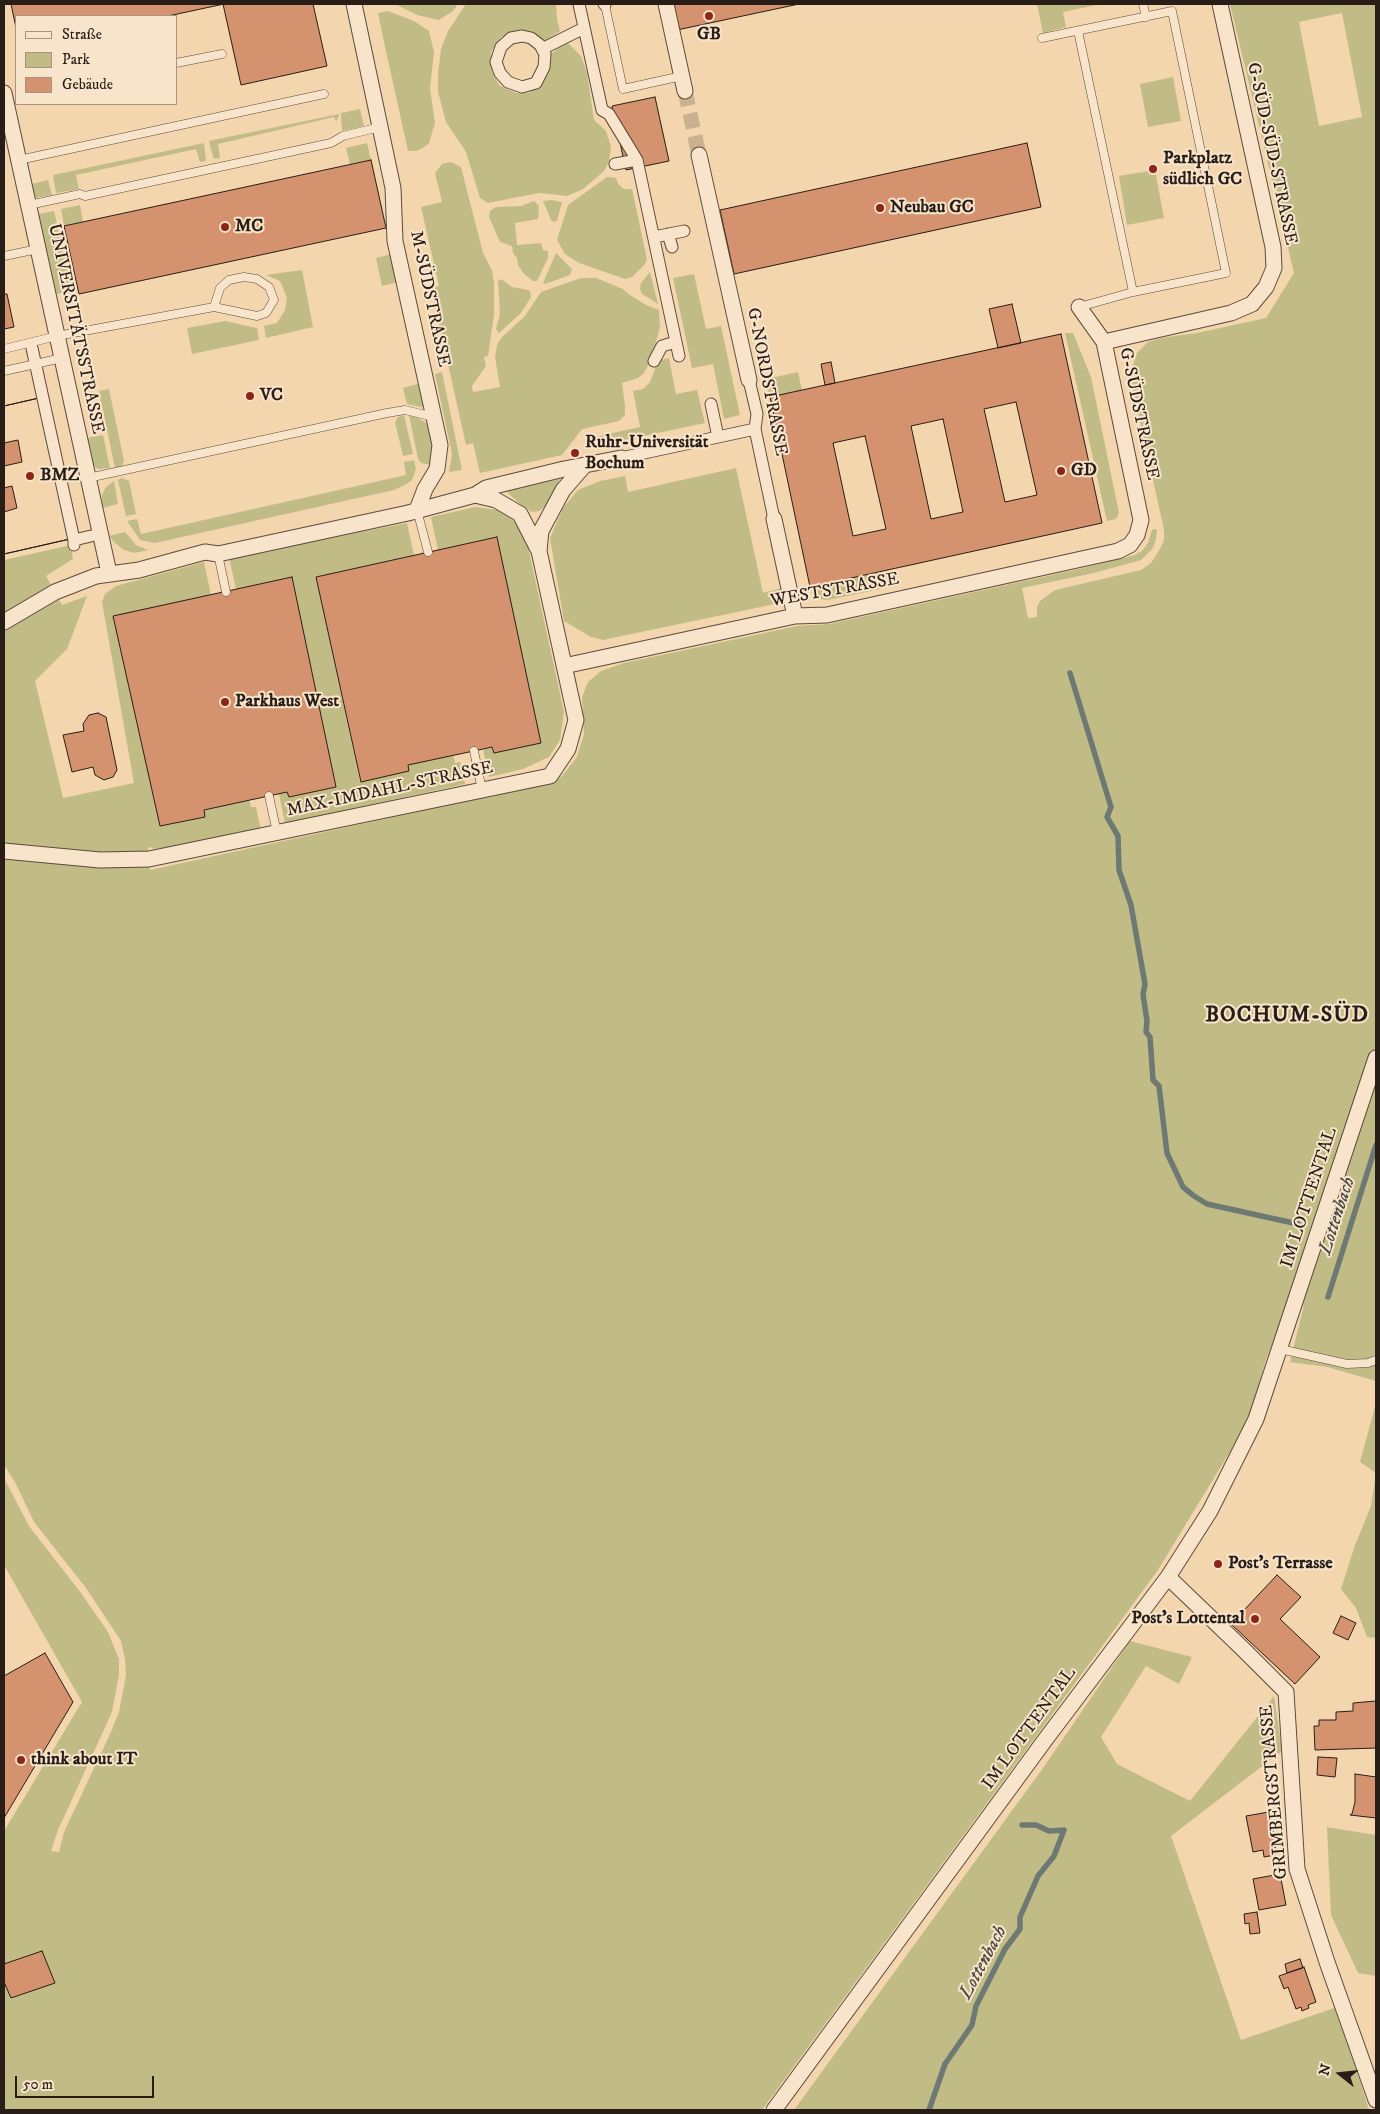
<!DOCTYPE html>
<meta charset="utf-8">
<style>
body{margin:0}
#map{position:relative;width:1380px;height:2114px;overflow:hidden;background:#f4d6ae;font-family:"IM FELL DW Pica",serif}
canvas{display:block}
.frame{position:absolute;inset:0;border:5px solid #281d17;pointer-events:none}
.legend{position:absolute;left:15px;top:15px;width:162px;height:90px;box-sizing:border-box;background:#f8e4ca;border:1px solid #a59482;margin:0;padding:6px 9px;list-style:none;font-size:15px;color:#281d17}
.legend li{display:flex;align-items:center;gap:10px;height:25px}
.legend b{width:25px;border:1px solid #a59482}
.north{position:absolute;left:1315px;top:2049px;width:50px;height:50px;-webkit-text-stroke:4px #f8e4ca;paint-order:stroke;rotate:286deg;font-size:14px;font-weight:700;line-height:20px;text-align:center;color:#281d17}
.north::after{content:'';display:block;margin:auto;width:18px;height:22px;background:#281d17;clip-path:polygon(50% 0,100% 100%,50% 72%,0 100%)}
.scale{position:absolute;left:15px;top:2076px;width:139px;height:22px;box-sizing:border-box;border:2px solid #281d17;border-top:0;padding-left:6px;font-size:15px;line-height:18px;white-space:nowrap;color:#281d17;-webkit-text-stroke:4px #f8e4ca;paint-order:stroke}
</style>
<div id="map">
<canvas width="1380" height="2114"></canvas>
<div class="frame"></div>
<ul class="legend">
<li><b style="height:6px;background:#f8e4ca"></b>Straße</li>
<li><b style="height:14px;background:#c1bc86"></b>Park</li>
<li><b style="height:14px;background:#d4936e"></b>Gebäude</li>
</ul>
<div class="north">N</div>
<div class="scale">50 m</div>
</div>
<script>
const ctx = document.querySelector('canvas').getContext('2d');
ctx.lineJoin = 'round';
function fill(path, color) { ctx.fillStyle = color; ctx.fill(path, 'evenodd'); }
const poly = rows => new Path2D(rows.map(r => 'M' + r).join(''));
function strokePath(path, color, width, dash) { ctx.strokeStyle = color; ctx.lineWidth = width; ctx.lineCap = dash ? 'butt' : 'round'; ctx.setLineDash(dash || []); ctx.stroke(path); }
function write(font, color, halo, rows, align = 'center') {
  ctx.font = font + ' "IM FELL DW Pica",serif'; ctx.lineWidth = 4; ctx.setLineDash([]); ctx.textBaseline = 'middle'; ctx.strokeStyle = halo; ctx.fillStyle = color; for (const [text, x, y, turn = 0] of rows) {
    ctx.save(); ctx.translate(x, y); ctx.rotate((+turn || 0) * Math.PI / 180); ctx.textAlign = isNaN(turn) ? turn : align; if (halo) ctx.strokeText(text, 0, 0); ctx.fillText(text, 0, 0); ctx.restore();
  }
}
fill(poly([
 [395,4,458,4,453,11,439,20,417,15],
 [466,4,556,4,557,19,560,31,544,42,514,32,501,37,491,52,492,71,499,85,516,93,529,93,541,84,550,68,551,54,561,46,568,43,581,56,587,73,594,120,606,131,611,147,609,162,604,171,583,189,567,196,539,193,488,203,480,198,466,152,446,122,438,92,438,74,441,49,448,31],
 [1037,4,1102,4,1063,12,1066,27,1043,33],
 [1230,4,1375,4,1376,9,1376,1381,1327,1367,1290,1362,1304,1305,1281,1323,1266,1359,1248,1422,1158,1570,762,2110,4,2110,4,1831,82,1702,4,1565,4,1478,29,1526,81,1593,108,1632,119,1659,119,1675,112,1712,58,1830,51,1851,59,1852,64,1832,111,1732,119,1712,126,1675,125,1659,121,1641,86,1588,34,1522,16,1484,4,1465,4,560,71,545,73,559,46,576,62,605,87,596,67,649,35,681,63,798,134,783,102,602,105,594,116,586,204,562,211,595,113,617,160,826,205,817,204,810,249,800,251,807,256,807,261,830,178,846,153,849,152,847,148,848,150,870,550,783,562,776,577,757,584,734,582,697,588,682,601,671,624,663,797,626,829,624,1079,569,1135,555,1142,551,1148,543,1152,530,1155,529,1157,530,1156,539,1153,548,1141,560,1094,573,1022,588,1028,618,1037,617,1037,607,1040,601,1055,590,1141,570,1151,563,1160,549,1164,540,1164,530,1130,375,1137,353,1148,342,1161,338,1197,333,1266,318,1294,273],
 [1342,13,1362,117,1319,126,1299,22],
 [388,11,414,21,429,31,434,52,430,89,435,123,429,143,423,148,416,151,408,151,384,42,378,13],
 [1173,77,1181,121,1148,127,1140,84],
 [360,109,364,126,342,131,341,113],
 [339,114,339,116,336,122,334,117,218,144,220,158,214,159,210,146,209,141],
 [204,143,206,161,200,162,196,149,76,175,79,189,56,193,53,175],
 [367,143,371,160,350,164,346,148],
 [451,162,461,167,483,253,492,270,494,284,494,315,488,356,484,357,486,366,472,386,473,392,500,387,495,357,497,345,501,338,525,316,541,292,581,278,596,278,623,289,630,295,646,305,659,310,660,328,650,362,644,373,638,378,622,383,625,406,625,415,619,421,582,429,562,455,480,473,473,443,466,445,431,288,439,286,421,207,442,202,435,173,442,164],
 [1155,170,1164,218,1127,225,1119,176],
 [607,177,616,178,618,184,624,189,632,189,647,259,645,264,632,277,625,279,579,263,565,254,557,240,568,205],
 [48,180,52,195,35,198,32,184],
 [552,200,562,202,557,221,554,222,551,220,543,201],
 [534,201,539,206,538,219,515,223,517,245,541,243,543,250,548,251,548,258,537,281,533,281,524,274,518,265,517,258,513,253,512,246,500,242,489,217,490,211,496,207,521,206],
 [80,205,83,222,64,226,61,209],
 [54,211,72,291,56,294,38,214],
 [556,253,572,269,570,275,545,284,543,283],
 [392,254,398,282,382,286,376,258],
 [302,270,313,327,266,338,264,326,277,323,285,310,287,298,280,281,266,275],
 [650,272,658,304,642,294,640,289,641,283],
 [694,274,706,329,721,326,740,415,724,419,713,364,692,368,673,278],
 [501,279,512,287,528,290,530,291,531,297,521,313,499,333,496,329,500,314,498,281],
 [225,321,257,328,259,340,192,354,187,328],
 [1065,333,1073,333,1091,377,1119,513,1116,519,1107,521],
 [669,358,676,394,697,390,705,423,601,445,599,436,640,427,633,391,643,389,650,382,658,361],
 [442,372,462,470,449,472,452,454,435,374],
 [798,372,802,390,770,397,766,379],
 [421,383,426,408,407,404,403,388],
 [109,389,124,461,122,466,115,468,99,391],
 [404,415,413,454,403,456,395,422,398,417],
 [409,415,417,417,426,423,431,432,434,444,431,465,421,463,418,459],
 [103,435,110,468,98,469,92,465,87,438],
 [414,460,416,469,412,480,405,485,394,490,155,543,140,540,127,521,137,519,141,534,406,475,404,462],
 [736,468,763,593,782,588,781,598,775,604,603,640,591,637,564,621,550,538,563,508,578,490,600,481,625,476,628,492],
 [122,478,129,481,136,514,126,516,118,480],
 [560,479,546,506,539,511,532,512,521,505,506,491],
 [114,481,118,504,102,508,102,495,106,487],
 [475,507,497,510,509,517,518,525,527,542,564,712,560,740,549,757,523,769,489,777,483,749,492,747,494,753,541,743,497,537,438,550,431,517],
 [407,523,414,555,316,577,360,781,409,771,408,765,453,755,455,763,460,762,465,784,285,823,279,794,287,792,289,797,336,787,292,577,236,589,229,557],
 [125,532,136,545,148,550,135,553,124,550,115,543,109,536],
 [881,571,885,588,828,600,818,599,813,594,810,587],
 [1376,1403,1376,1638,1367,1637,1356,1608,1341,1589,1355,1545,1371,1506,1376,1473,1360,1462],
 [1130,1641,1192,1657,1179,1684,1146,1666,1101,1737,1117,1764,1190,1801,1274,1696,1282,1751,1171,1836,1241,2040,1337,2007,1369,2110,794,2110,1043,1768],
 [1327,1827,1376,1835,1376,1976,1358,1973,1331,1915]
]), '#c1bc86');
strokePath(poly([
 [1070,673,1111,807,1107,817,1118,836,1119,870,1131,905,1145,984,1143,994,1147,1021,1146,1032,1150,1037,1153,1080,1159,1086,1167,1153,1183,1187,1194,1196,1207,1204,1298,1224],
 [1328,1297,1376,1145],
 [929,2110,945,2064,972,2025,976,2006,1005,1949,1020,1929,1020,1917,1038,1876,1054,1856,1064,1830,1049,1831,1036,1825,1022,1825]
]), '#6f7974', 5.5);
const building = poly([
 [11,4,224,4,168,16,16,16,16,28,11,4],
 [223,4,313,4,327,66,241,85,223,4],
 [672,4,799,4,677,30,672,4],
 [655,97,669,161,626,170,612,106,655,97],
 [1027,143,1041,207,734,274,720,210,1027,143],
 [371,160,386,228,79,294,64,226,371,160],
 [4,294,7,294,14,327,4,329,4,294],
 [1012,304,1021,343,998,348,989,309,1012,304],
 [1061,334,1102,523,810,587,770,397,1061,334],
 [1016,402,1037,495,1005,502,984,409,1016,402],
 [943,419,963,512,931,519,911,426,943,419],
 [865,436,886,529,853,536,833,443,865,436],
 [831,362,835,383,825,385,821,364,831,362],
 [39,398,70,539,4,554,4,512,17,508,12,486,4,488,4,466,22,462,18,440,4,443,4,406,39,398],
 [39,398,70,539,4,554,4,406,39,398],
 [497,537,541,743,494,753,492,747,483,749,408,765,409,771,361,782,316,577,497,537],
 [292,577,336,787,289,797,287,792,204,810,205,817,160,826,113,616,292,577],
 [98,713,106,717,117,770,113,777,104,780,95,775,93,767,72,772,63,735,84,731,83,724,89,715,98,713],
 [1277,1575,1301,1597,1280,1619,1320,1657,1295,1684,1231,1624,1277,1575],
 [1341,1616,1356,1623,1348,1640,1333,1633,1341,1616],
 [45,1653,73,1702,4,1818,4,1676,45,1653],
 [1376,1701,1376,1748,1315,1750,1314,1726,1319,1726,1319,1720,1336,1720,1336,1712,1353,1711,1353,1703,1376,1701],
 [1318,1757,1337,1758,1335,1777,1317,1775,1318,1757],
 [1355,1774,1376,1777,1376,1818,1350,1815,1352,1814,1355,1802,1355,1774],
 [1269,1812,1276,1847,1274,1848,1275,1855,1264,1857,1263,1850,1253,1852,1246,1816,1269,1812],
 [1280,1874,1286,1905,1259,1910,1253,1879,1280,1874],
 [1257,1912,1260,1933,1250,1934,1249,1923,1245,1924,1244,1914,1257,1912],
 [42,1951,55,1983,11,1998,4,1982,4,1964,42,1951],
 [1300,1959,1303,1968,1287,1973,1285,1964,1300,1959],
 [1304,1967,1316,2002,1308,2005,1309,2008,1302,2011,1301,2007,1296,2009,1288,1987,1284,1989,1279,1976,1304,1967]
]);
fill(building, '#d4936e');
strokePath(building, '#281d17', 1);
strokePath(poly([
 [685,91,699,155]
]), '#cbb190', 15, [15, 8]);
const service = poly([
 [1143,4,1146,17],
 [605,5,623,89,682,76],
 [1078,31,1133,292],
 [1042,38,1172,11,1226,273,1133,292,1079,307],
 [176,63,222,54],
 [19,160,324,94],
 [29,205,80,194,85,196,331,143,343,136,380,127],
 [4,256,38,249],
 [4,349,57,336,214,307,257,316,266,313,274,300,269,287,257,279,244,277,229,280,220,288,214,307],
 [4,371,62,358],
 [88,478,387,413,405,410,434,417],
 [417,510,428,552],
 [218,554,226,592],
 [474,751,482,790],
 [269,796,277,833],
 [1280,1349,1347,1364,1368,1363,1376,1360]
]);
const pedestrian = poly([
 [579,4,602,110,609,114,637,160,679,356],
 [604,4,605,5],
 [522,36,531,38,540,45,545,54,544,67,536,83,522,87,508,82,500,73,496,62,501,47,511,38,522,36],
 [542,49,584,28],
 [615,164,637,160],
 [668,234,672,247],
 [654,237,684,231],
 [32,348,74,540],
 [654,361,662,346,676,342],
 [749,380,757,414,755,429,774,519],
 [711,404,718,437],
 [621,458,755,429],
 [74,545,74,540,91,536]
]);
const minor = poly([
 [354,4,393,188,395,241,440,445,437,469,425,489,417,510],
 [666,4,685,91],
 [4,93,109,573],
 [699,155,749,380],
 [1104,342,1231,313,1252,304,1266,287,1274,268,1273,247,1220,4],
 [774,519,795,616],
 [539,551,541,531,563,490,583,467],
 [4,622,55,592,96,576,139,570,205,552,218,554,408,513,475,495,486,488,564,469,621,458],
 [564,666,795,616,827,615,1118,551,1130,545,1137,535,1141,520,1104,342,1079,307],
 [4,851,100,860,149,859,550,776,568,749,576,720,539,551,520,514,496,500,475,495],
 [1168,1577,1243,1649,1286,1692,1297,1869,1327,1962,1376,2100],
 [774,2110,1045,1740,1168,1577,1210,1511,1256,1419,1376,1058]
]);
strokePath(service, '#5b4b3d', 9);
strokePath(pedestrian, '#5b4b3d', 13);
strokePath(minor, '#5b4b3d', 17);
strokePath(service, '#f8e4ca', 8);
strokePath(pedestrian, '#f8e4ca', 11);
strokePath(minor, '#f8e4ca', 15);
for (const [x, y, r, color] of [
 [709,16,5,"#8f2418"],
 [1153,169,5,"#8f2418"],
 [880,208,5,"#8f2418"],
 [225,227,5,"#8f2418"],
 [250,396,5,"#8f2418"],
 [575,453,5,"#8f2418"],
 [1061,471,5,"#8f2418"],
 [30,476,5,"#8f2418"],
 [225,702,5,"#8f2418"],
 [1218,1564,5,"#8f2418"],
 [1255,1619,5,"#8f2418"],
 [21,1760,5,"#8f2418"]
]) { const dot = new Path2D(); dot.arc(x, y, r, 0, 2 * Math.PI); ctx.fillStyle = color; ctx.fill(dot); strokePath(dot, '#f8e4ca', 2); }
write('bold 18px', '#281d17', '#f8e4ca', [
 ["GB",709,35,"center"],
 ["Parkplatz",1163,159],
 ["südlich GC",1163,180],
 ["Neubau GC",890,208],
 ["MC",235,227],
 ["VC",260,396],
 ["Ruhr-Universität",585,443],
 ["Bochum",585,464],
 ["GD",1071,471],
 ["BMZ",40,476],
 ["Parkhaus West",235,702],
 ["Post's Terrasse",1228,1564],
 ["Post's Lottental",1245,1619,"right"],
 ["think about IT",31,1760]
], 'left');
write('18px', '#281d17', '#f8e4ca', [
 ["G-SÜD-SÜD-STRASSE",1271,154,78],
 ["M-SÜDSTRASSE",429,299,78],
 ["UNIVERSITÄTSSTRASSE",75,329,78],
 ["G-NORDSTRASSE",766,382,79],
 ["G-SÜDSTRASSE",1138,414,78],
 ["WESTSTRASSE",835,591,-10],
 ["MAX-IMDAHL-STRASSE",390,790,-12],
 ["IM LOTTENTAL",1310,1198,-72],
 ["IM LOTTENTAL",1030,1729,-54],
 ["GRIMBERGSTRASSE",1275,1792,-95]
]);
write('italic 19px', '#4b4b46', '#f8e4ca', [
 ["Lottenbach",1338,1216,-72],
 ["Lottenbach",984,1963,-62]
]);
ctx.letterSpacing = '1px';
write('bold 22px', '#281d17', '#f8e4ca', [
 ["BOCHUM-SÜD",1287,1016]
]);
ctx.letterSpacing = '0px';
</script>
